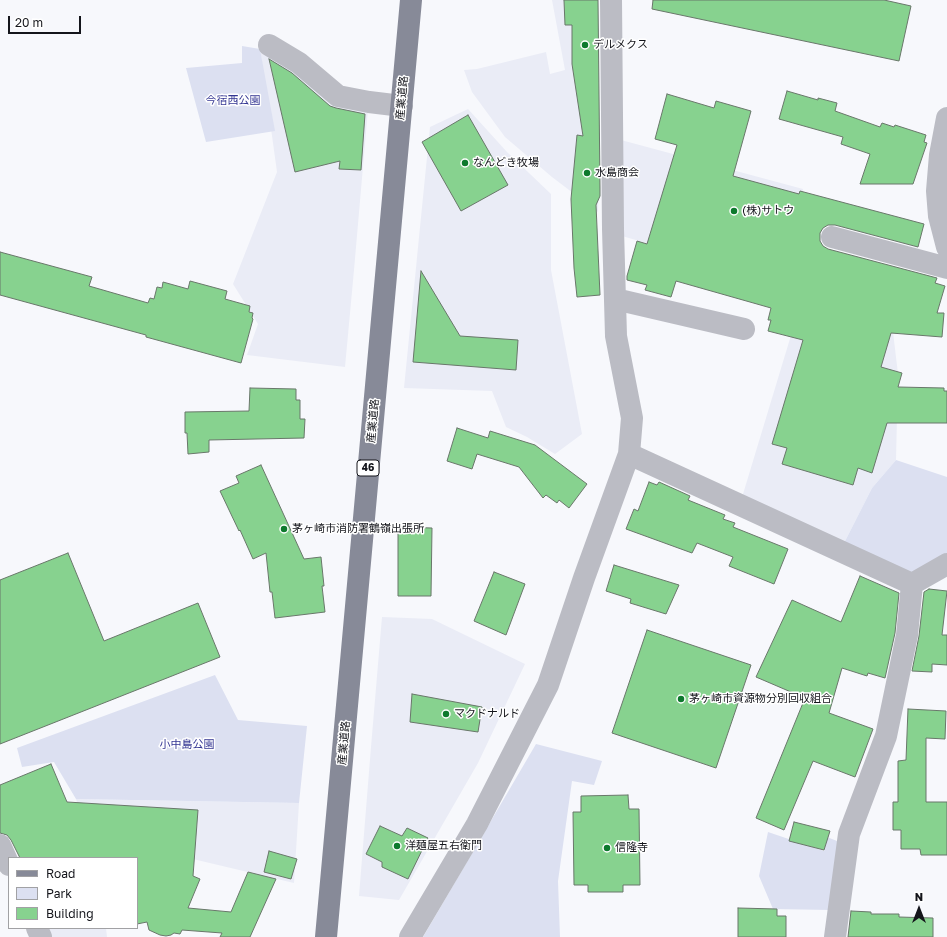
<!DOCTYPE html>
<meta charset="utf-8">
<style>
body{margin:0}
#map{position:relative;width:947px;height:937px;overflow:hidden;background:#f7f8fc;font-family:"Golos Text",sans-serif}
canvas{display:block}
.legend{position:absolute;left:8px;top:857px;width:130px;height:72px;box-sizing:border-box;background:#fff;border:1px solid #a1a1a4;margin:0;padding:5px 7px;list-style:none;font-size:12px;color:#14151b}
.legend li{display:flex;align-items:center;gap:8px;height:20px}
.legend b{width:20px;border:1px solid #a1a1a4}
.north{position:absolute;left:899px;top:889px;width:40px;height:40px;-webkit-text-stroke:3px #fff;paint-order:stroke;rotate:0deg;font-size:11px;font-weight:700;line-height:16px;text-align:center;color:#14151b}
.north::after{content:'';display:block;margin:auto;width:14px;height:18px;background:#14151b;clip-path:polygon(50% 0,100% 100%,50% 72%,0 100%)}
.scale{position:absolute;left:8px;top:16px;width:73px;height:18px;box-sizing:border-box;border:2px solid #14151b;border-top:0;padding-left:5px;font-size:12px;line-height:14px;white-space:nowrap;color:#14151b;-webkit-text-stroke:3px #fff;paint-order:stroke}
</style>
<div id="map">
<canvas width="947" height="937"></canvas>
<ul class="legend">
<li><b style="height:5px;background:#878a98"></b>Road</li>
<li><b style="height:11px;background:#dce0f1"></b>Park</li>
<li><b style="height:11px;background:#87d28f"></b>Building</li>
</ul>
<div class="north">N</div>
<div class="scale">20 m</div>
</div>
<script>
const ctx = document.querySelector('canvas').getContext('2d');
ctx.lineJoin = 'round';
function fill(path, color) { ctx.fillStyle = color; ctx.fill(path, 'evenodd'); }
const poly = rows => new Path2D(rows.map(r => 'M' + r).join(''));
function strokePath(path, color, width, dash) { ctx.strokeStyle = color; ctx.lineWidth = width; ctx.lineCap = dash ? 'butt' : 'round'; ctx.setLineDash(dash || []); ctx.stroke(path); }
function write(font, color, halo, rows, align = 'center') {
  ctx.font = font + ' "Golos Text","Noto Sans JP",sans-serif'; ctx.lineWidth = 3; ctx.setLineDash([]); ctx.textBaseline = 'middle'; ctx.strokeStyle = halo; ctx.fillStyle = color; for (const [text, x, y, turn = 0] of rows) {
    ctx.save(); ctx.translate(x, y); ctx.rotate((+turn || 0) * Math.PI / 180); ctx.textAlign = isNaN(turn) ? turn : align; if (halo) ctx.strokeText(text, 0, 0); ctx.fillText(text, 0, 0); ctx.restore();
  }
}
fill(poly([
 [552,0,598,0,598,102,600,136,598,212,552,177,505,137,472,92,464,70,477,69,546,52,550,74,565,70],
 [260,49,368,109,354,270,345,367,247,355,258,324,233,284,277,172],
 [468,109,507,152,551,194,551,270,582,434,555,454,527,437,506,427,492,391,404,388,430,127],
 [621,140,803,189,777,281,622,236],
 [805,289,891,315,898,374,896,460,872,488,840,551,740,504],
 [382,617,432,619,525,664,478,763,399,900,359,896,371,747],
 [76,799,299,803,294,883,176,855,137,858,94,858],
 [45,928,106,928,107,937,49,937]
]), '#eaecf6');
fill(poly([
 [242,46,260,49,275,131,206,142,186,68,242,63],
 [896,460,947,477,947,564,912,584,840,551,872,488],
 [215,675,238,720,307,726,299,803,76,799,54,762,22,767,17,748],
 [536,744,602,761,594,785,572,781,558,881,560,937,423,937],
 [768,832,824,851,827,837,842,843,830,910,773,909,759,876]
]), '#dce0f1');
const building = poly([
 [564,0,598,0,600,188,600,196,596,205,600,295,577,297,574,268,571,199,577,135,583,136,572,64,572,25,565,25,564,0],
 [653,0,884,0,911,6,899,61,652,9,653,0],
 [269,59,292,73,330,106,336,108,365,114,361,170,339,169,340,161,295,172,269,59],
 [787,91,818,100,818,98,837,103,835,111,880,127,882,123,894,127,895,125,926,135,924,142,927,143,913,184,860,184,870,154,841,144,843,137,779,119,787,91],
 [667,94,714,108,716,101,751,111,733,176,799,194,800,191,924,224,918,247,835,225,828,225,823,228,820,233,820,241,823,246,828,249,937,278,935,283,945,286,937,313,944,313,942,337,891,333,881,367,902,373,898,387,944,388,944,391,947,391,947,423,887,423,872,473,858,468,853,485,782,464,787,448,772,444,803,340,768,331,771,320,768,320,771,308,676,281,671,297,645,290,647,285,627,280,627,276,637,241,647,244,677,145,655,139,667,94],
 [468,115,508,185,461,211,422,142,468,115],
 [0,252,92,277,89,286,148,303,150,298,154,299,157,287,162,288,163,282,188,289,190,281,227,291,225,299,250,306,249,312,253,313,252,318,253,319,241,363,146,337,146,335,0,295,0,252],
 [421,271,460,336,518,340,516,370,413,362,421,271],
 [250,388,296,389,296,400,300,400,300,419,305,419,304,438,209,440,209,452,188,454,187,433,185,433,185,412,249,411,250,388],
 [457,428,488,438,490,431,535,445,587,484,569,508,559,500,557,503,546,495,543,498,519,467,477,454,472,469,447,461,457,428],
 [261,465,304,559,321,557,324,586,322,586,325,612,275,618,272,592,270,592,266,553,253,559,240,530,239,531,220,491,239,483,236,476,261,465],
 [649,482,657,485,659,482,690,496,688,500,725,515,723,519,735,523,733,527,788,549,774,584,729,566,733,557,697,543,692,553,626,529,634,509,638,511,649,482],
 [398,527,432,528,431,596,398,596,398,527],
 [68,553,104,641,198,603,220,657,0,744,0,580,68,553],
 [614,565,679,585,666,614,630,603,631,599,606,591,614,565],
 [494,572,525,584,506,635,474,621,494,572],
 [860,576,899,593,895,633,885,678,868,673,867,676,842,668,829,713,873,729,855,777,813,761,784,830,756,818,805,698,756,677,792,600,841,622,860,576],
 [929,589,947,591,942,635,947,635,947,665,932,664,932,672,912,671,919,636,924,592,929,589],
 [647,630,751,665,716,768,612,733,647,630],
 [412,694,482,707,478,732,410,722,412,694],
 [908,709,946,711,945,739,926,738,926,802,947,802,947,855,921,855,920,849,901,849,901,830,893,830,893,802,898,802,898,761,906,760,908,709],
 [51,764,67,802,198,810,193,876,200,879,188,908,231,912,248,872,276,879,250,937,220,937,222,933,182,930,180,934,174,933,171,935,166,936,160,935,149,930,147,922,137,924,137,858,20,858,11,840,7,835,0,833,0,785,51,764],
 [628,795,629,809,639,809,640,885,623,885,623,892,588,892,588,885,574,885,573,812,581,812,581,796,628,795],
 [794,822,830,831,824,850,789,841,794,822],
 [380,826,402,836,407,828,428,838,408,879,382,867,382,862,366,854,380,826],
 [269,851,297,859,291,879,264,872,269,851],
 [738,908,777,909,777,916,786,916,786,937,738,937,738,908],
 [851,911,871,912,871,914,899,914,899,917,933,918,933,937,848,937,851,911]
]);
fill(building, '#87d28f');
strokePath(building, '#69776a', 1);
strokePath(poly([
 [269,45,299,63,338,96,369,102,402,106],
 [947,118,940,155,937,191,939,216,947,247],
 [832,237,947,268],
 [615,299,744,329],
 [629,454,912,584],
 [912,584,947,564],
 [0,845,9,865],
 [37,928,41,937],
 [410,937,477,824,548,685,584,578,629,454,632,418,616,336,613,229,611,0],
 [835,937,849,834,886,736,907,635,912,584]
]), '#bbbcc4', 22);
strokePath(poly([
 [326,937,411,0]
]), '#878a98', 22);
for (const [x, y, r, color] of [
 [585,45,4,"#0d792d"],
 [465,163,4,"#0d792d"],
 [587,173,4,"#0d792d"],
 [734,211,4,"#0d792d"],
 [284,529,4,"#0d792d"],
 [681,699,4,"#0d792d"],
 [446,714,4,"#0d792d"],
 [397,846,4,"#0d792d"],
 [607,848,4,"#0d792d"]
]) { const dot = new Path2D(); dot.arc(x, y, r, 0, 2 * Math.PI); ctx.fillStyle = color; ctx.fill(dot); strokePath(dot, '#fff', 1.5); }
for (const [x, y, w] of [
 [368,468,22]
]) { const box = new Path2D(); box.roundRect(x - w / 2, y - 8, w, 16, 3); ctx.fillStyle = '#fff'; ctx.fill(box); strokePath(box, '#14151b', 1); }
write('bold 10px', '#14151b', null, [
 ["46",368,468]
]);
write('11px', '#14151b', '#fff', [
 ["デルメクス",593,45],
 ["なんどき牧場",473,163],
 ["水島商会",595,173],
 ["(株)サトウ",742,211],
 ["茅ヶ崎市消防署鶴嶺出張所",292,529],
 ["茅ヶ崎市資源物分別回収組合",689,699],
 ["マクドナルド",454,714],
 ["洋麺屋五右衛門",405,846],
 ["信隆寺",615,848]
], 'left');
write('11px', '#14151b', '#fff', [
 ["産業道路",402,98,-85],
 ["産業道路",373,421,-85],
 ["産業道路",344,743,-85]
]);
write('11px', '#343693', '#fff', [
 ["今宿西公園",233,101],
 ["小中島公園",187,745]
]);
</script>
